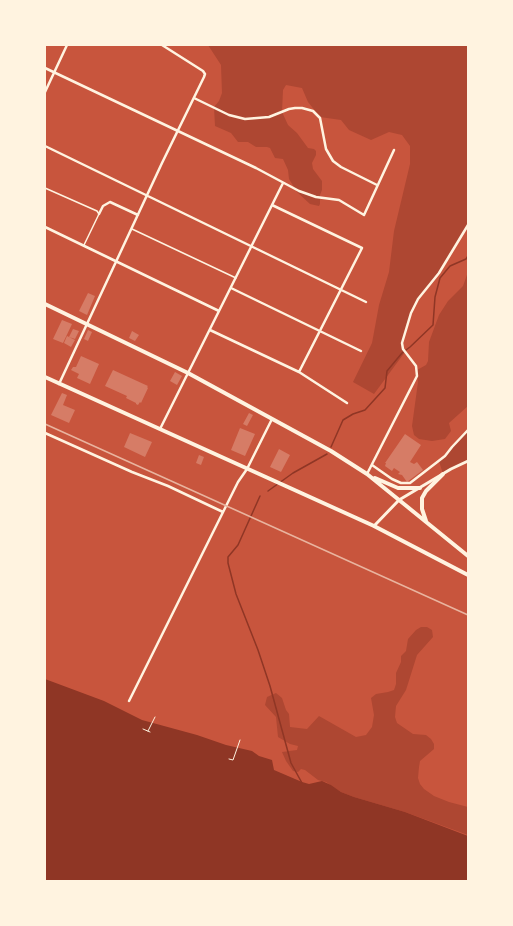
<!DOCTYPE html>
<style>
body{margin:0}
#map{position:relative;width:513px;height:926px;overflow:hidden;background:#c8553d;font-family:"Nunito Sans",sans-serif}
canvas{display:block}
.frame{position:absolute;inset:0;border:46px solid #fff3e0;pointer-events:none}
</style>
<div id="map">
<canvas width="513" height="926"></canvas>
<div class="frame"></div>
</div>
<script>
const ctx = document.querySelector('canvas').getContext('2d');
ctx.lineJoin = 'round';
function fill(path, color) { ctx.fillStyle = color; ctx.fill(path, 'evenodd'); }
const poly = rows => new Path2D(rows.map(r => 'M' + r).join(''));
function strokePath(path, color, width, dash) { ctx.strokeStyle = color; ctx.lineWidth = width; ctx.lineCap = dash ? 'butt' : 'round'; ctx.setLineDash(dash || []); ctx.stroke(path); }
fill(poly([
 [208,45,468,45,468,225,439,273,414,305,402,343,405,352,374,394,353,382,372,343,379,305,389,272,394,231,410,164,410,146,402,135,389,132,371,140,349,130,341,120,320,117,308,102,302,88,286,85,283,90,282,112,288,125,297,133,308,148,314,149,316,151,316,155,312,163,313,169,322,181,322,190,320,195,320,204,319,206,310,204,297,192,289,179,288,170,283,159,275,158,270,148,267,147,256,147,248,142,238,142,231,133,215,126,214,107,219,101,222,93,221,65],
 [468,272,468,406,449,423,451,431,445,439,432,441,419,439,414,435,412,426,418,382,417,376,417,370,426,365,428,361,429,342,439,315,448,301,463,286],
 [468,430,468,461,443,474,439,461],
 [421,627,427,627,432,630,433,637,417,655,406,690,396,706,395,717,397,723,413,734,426,735,431,739,434,744,434,749,420,761,419,767,418,778,420,784,424,789,434,796,449,802,468,807,468,835,405,812,354,797,341,792,326,782,318,780,305,770,301,769,298,772,293,771,286,761,282,752,297,750,298,746,290,744,278,737,276,717,265,705,267,697,276,693,282,698,286,710,289,714,290,727,307,729,319,716,356,737,366,735,372,727,374,715,371,698,376,694,388,692,394,690,396,684,396,673,401,662,401,656,406,651,408,639,416,630]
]), '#ae4732');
fill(poly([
 [45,679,104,701,142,720,197,735,226,745,252,751,259,756,272,760,274,770,302,782,309,784,322,781,331,785,341,792,354,797,405,812,468,836,468,881,45,881]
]), '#8f3625');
strokePath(poly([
 [331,447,343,420,353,414,365,410,385,388,387,371,402,353,410,347,433,325,435,297,440,278,450,266,466,259,468,256],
 [268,491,293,473,327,454],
 [260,496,238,545,228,557,228,563,236,594,258,650,270,686,291,763,302,783]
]), '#8f3625', 1.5);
fill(poly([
 [88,293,95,296,87,315,79,311],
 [62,320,72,324,63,343,53,339],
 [73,329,79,331,75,339,69,337],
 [88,330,92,332,88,341,84,339],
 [132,331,139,335,135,341,129,338],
 [67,336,75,340,71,347,64,343],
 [81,356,99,364,90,384,77,378,79,374,71,370,73,367,76,367],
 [113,370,148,386,147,387,148,388,141,403,140,402,138,405,136,404,136,403,126,398,127,396,105,386],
 [175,372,182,376,177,385,170,381],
 [62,393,67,395,63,405,75,410,69,423,51,415],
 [249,413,253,415,247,426,243,424],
 [240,428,255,434,245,456,231,450],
 [130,433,152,442,145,457,124,447],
 [405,434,421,445,410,462,414,464,417,462,423,470,407,482,402,475,398,474,400,472,394,468,392,471,385,466,386,463,385,463],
 [279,449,290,455,281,472,270,467],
 [199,455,204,457,201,465,196,463]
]), '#d67c66');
strokePath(poly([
 [143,729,150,732],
 [148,731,155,717],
 [229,759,233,760,240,740]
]), '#fff3e0', 1);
strokePath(poly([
 [45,188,97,211,99,214,84,245],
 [132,229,236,278]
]), '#fff3e0', 1.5);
strokePath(poly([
 [45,68,256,168,299,191,316,197,339,200,364,215,394,150],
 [45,92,67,45],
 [194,98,229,115,245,119,269,117,289,109,295,108,302,108,313,111,320,118,326,149,333,161,341,167,377,185],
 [45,146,366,302],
 [272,205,362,248,299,372],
 [99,214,103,206,110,202,138,215],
 [45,227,219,311],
 [231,288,361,351],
 [210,330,299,372,347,403],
 [59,384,162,163,204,77,205,74,203,71,162,45],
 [160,429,283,183],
 [45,433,132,472,168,486,223,512],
 [372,465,392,479,401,483,410,483,445,456,452,447,468,430],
 [367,474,417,376,416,366,403,349,402,343,411,313,418,299,439,273,468,225],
 [129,701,238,482,247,469,272,419]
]), '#fff3e0', 2.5);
strokePath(poly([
 [374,526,399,500,451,469,468,461]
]), '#fff3e0', 3);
strokePath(poly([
 [45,304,188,373,331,451,367,474,468,556],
 [45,377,374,526,468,575],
 [375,478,398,488,420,488],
 [426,521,422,509,422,498,426,491,443,474]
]), '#fff3e0', 4);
strokePath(poly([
 [45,424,468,615]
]), '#e9b49f', 1.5);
</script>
